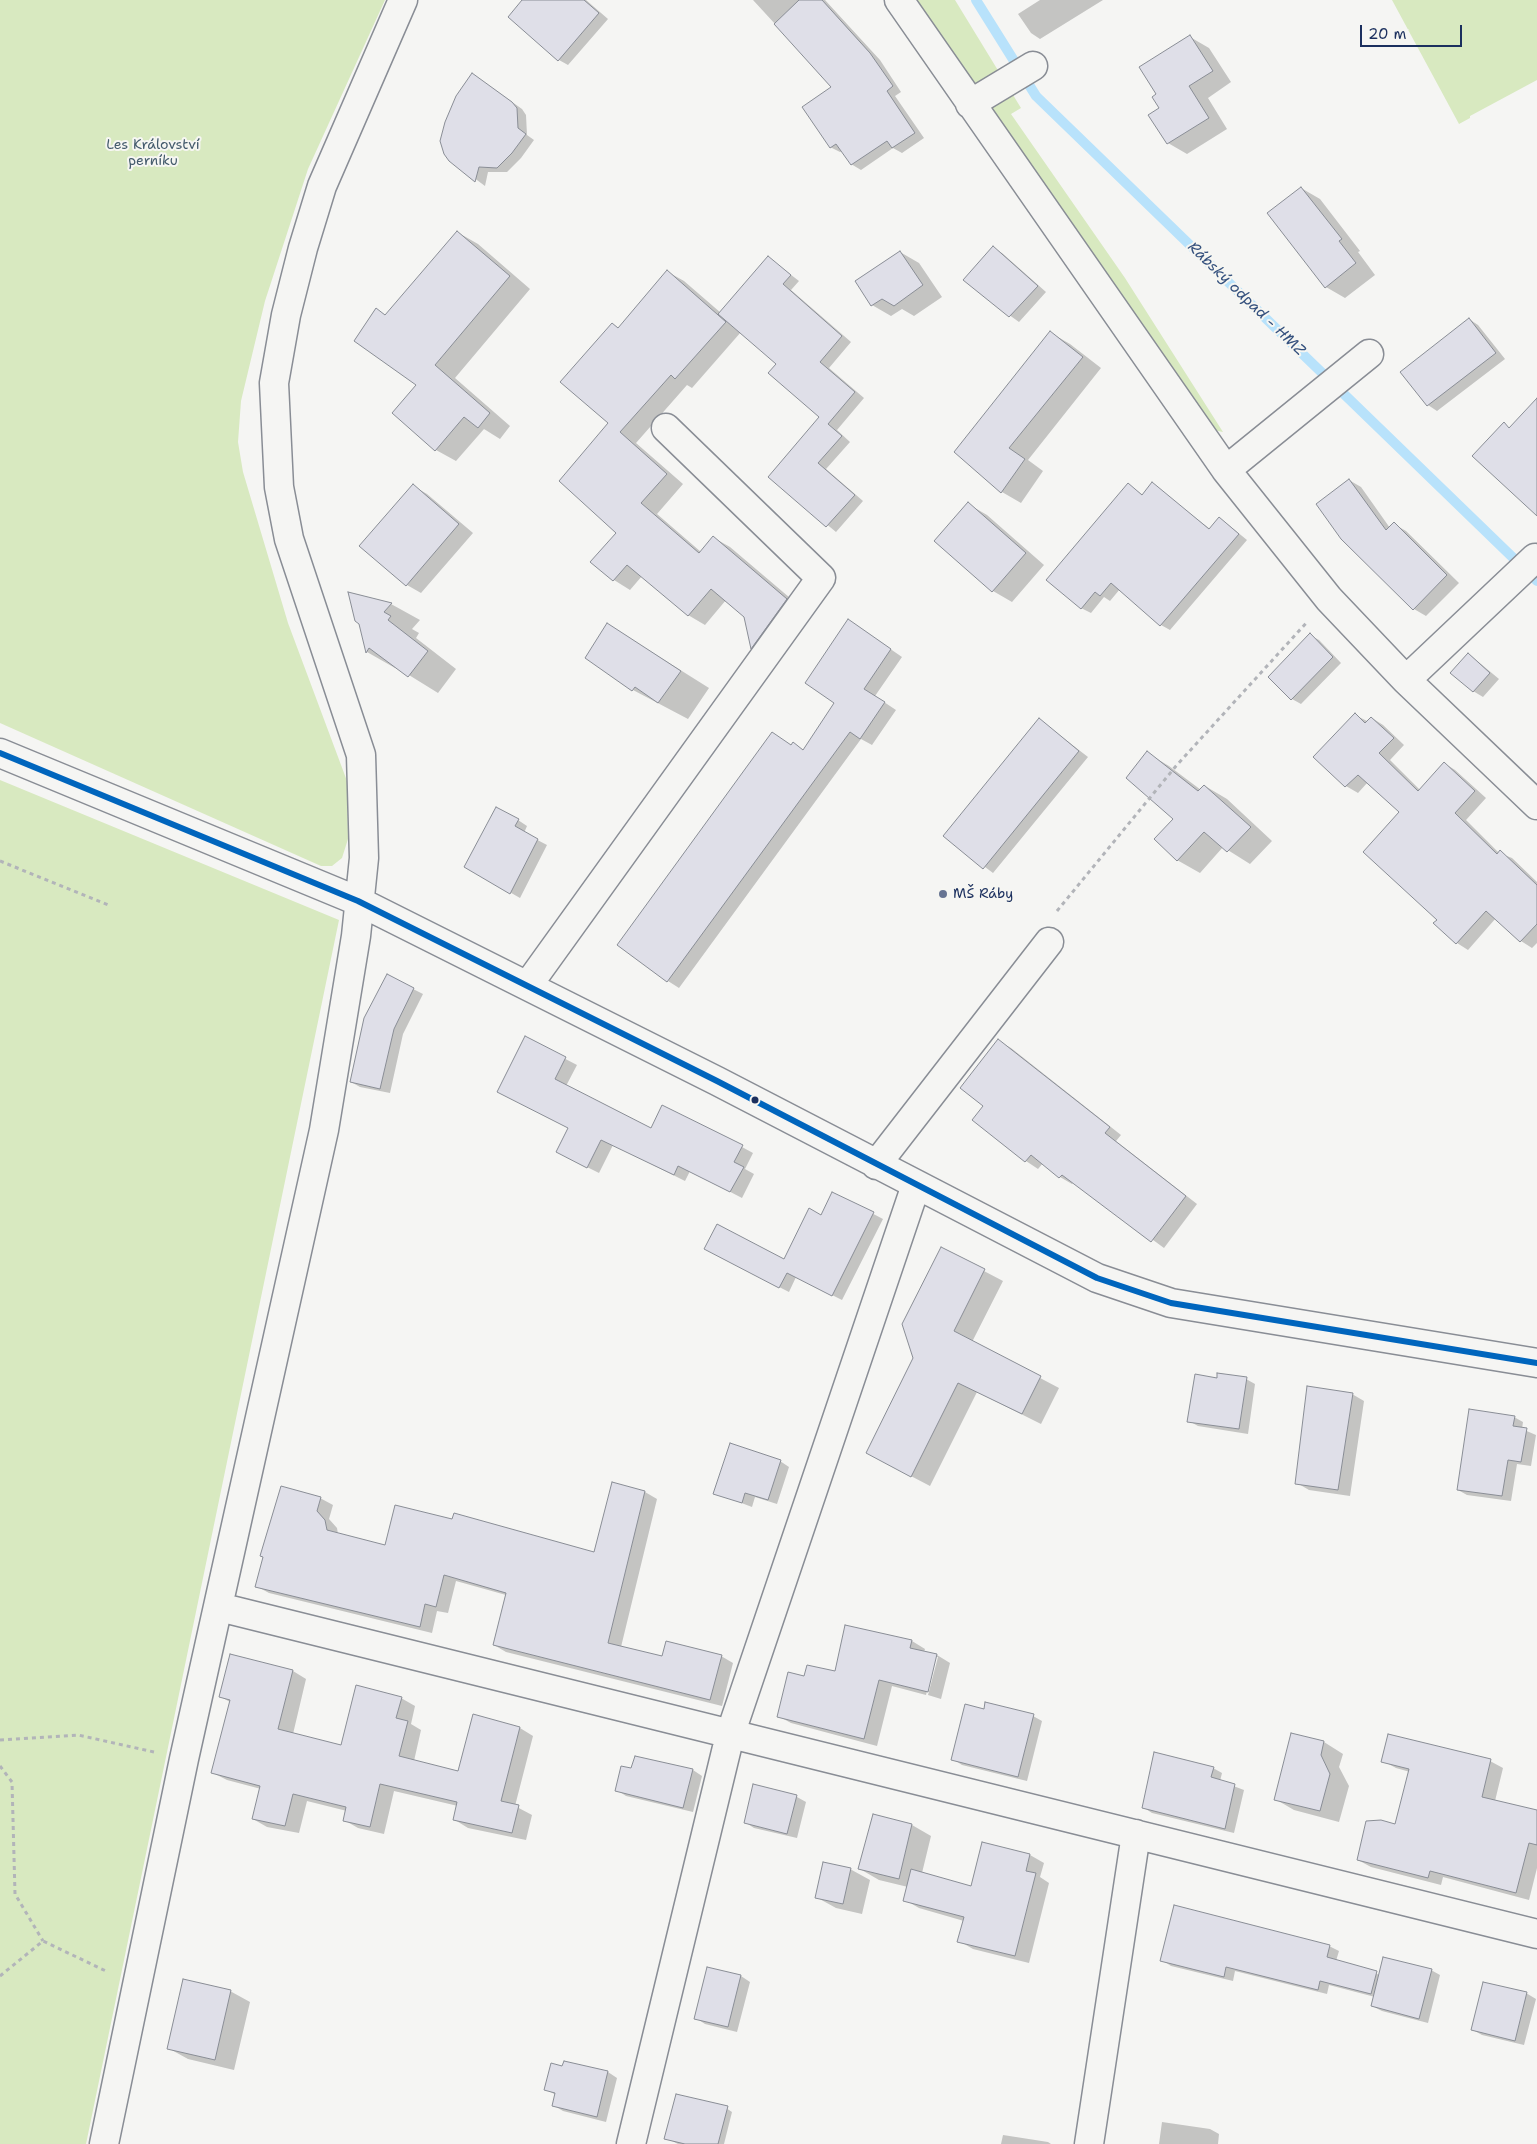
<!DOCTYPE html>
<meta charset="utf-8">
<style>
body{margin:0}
#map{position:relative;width:1537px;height:2144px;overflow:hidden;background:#f5f5f3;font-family:"Shantell Sans",sans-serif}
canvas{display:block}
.scale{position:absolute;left:1360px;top:25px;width:102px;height:22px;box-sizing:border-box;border:2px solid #1b2f5e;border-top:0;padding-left:6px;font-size:15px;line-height:18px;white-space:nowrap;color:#1b2f5e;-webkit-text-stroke:4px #f6f6f2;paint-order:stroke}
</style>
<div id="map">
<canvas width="1537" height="2144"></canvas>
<div class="scale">20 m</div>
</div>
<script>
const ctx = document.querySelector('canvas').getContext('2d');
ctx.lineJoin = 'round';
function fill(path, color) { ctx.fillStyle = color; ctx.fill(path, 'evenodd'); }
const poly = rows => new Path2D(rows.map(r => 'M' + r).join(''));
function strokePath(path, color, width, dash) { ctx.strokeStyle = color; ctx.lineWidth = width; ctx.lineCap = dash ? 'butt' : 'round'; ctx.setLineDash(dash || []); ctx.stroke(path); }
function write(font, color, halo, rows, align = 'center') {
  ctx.font = font + ' "Shantell Sans",sans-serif'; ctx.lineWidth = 4; ctx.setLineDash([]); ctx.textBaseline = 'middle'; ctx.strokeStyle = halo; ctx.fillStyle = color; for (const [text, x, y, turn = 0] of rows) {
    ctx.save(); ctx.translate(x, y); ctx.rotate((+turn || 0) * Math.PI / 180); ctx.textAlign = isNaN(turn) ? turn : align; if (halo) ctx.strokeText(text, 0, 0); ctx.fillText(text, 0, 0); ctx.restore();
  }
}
fill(poly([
 [0,0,385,0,308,169,265,301,241,401,238,442,243,472,288,623,347,781,348,839,342,858,332,866,321,866,0,723],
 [913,0,955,0,1021,108,1011,114,1125,278,1223,432,1213,430],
 [1392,0,1537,0,1537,80,1470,116,1470,118,1459,124],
 [0,780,339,920,86,2144,0,2144]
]), '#d8e9c0');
fill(poly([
 [524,0,586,0,608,19,568,65,559,60],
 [753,0,825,0,880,60,901,92,895,96,924,138,902,153,893,148,861,170,851,164,842,151,840,152,830,147,833,87],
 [1040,0,1103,0,1040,39,1031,33,1018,14],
 [1190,37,1209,48,1231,82,1208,98,1227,129,1187,154,1168,143,1158,95],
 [481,80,522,109,526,115,527,135,534,140,521,158,507,172,488,172,485,186,450,160],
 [1301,188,1320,199,1360,251,1358,252,1375,275,1345,298,1326,287],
 [457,232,478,244,530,289,455,378,510,426,500,439,484,429,456,461,436,450,418,384,376,310,386,315],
 [993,248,1002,253,1046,292,1019,322,987,299,964,280],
 [900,252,919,263,942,297,914,316,902,309,891,316,872,305],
 [769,258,799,281,791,290,851,342,829,368,864,398,837,430,850,442,826,469,863,501,836,532,770,477,821,417,778,364,741,332,692,388,687,385,636,443,683,484,657,514,701,552,714,538,730,547,803,609,768,658,752,648,745,616,726,600,705,625,688,615,642,576,630,590,614,580,618,532,610,423,612,324,619,328,668,272,684,281,721,313],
 [1469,319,1478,325,1505,359,1437,411,1428,405,1401,372],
 [1051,333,1070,344,1101,368,1028,460,1043,471,1021,503,1002,492,956,452],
 [1349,480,1361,487,1390,528,1394,524,1406,531,1459,583,1426,616,1414,609],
 [1152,484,1210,529,1220,518,1247,540,1170,630,1161,625,1120,589,1110,601,1104,597,1091,613,1081,608,1129,485,1143,495],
 [413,486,427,494,473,533,421,593,407,585,361,546],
 [968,504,987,515,1044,565,1012,602,993,591],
 [350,593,391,604,420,620,412,629,419,633,416,638,456,669,438,693,396,667,395,668,367,652,360,623],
 [607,624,709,688,688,719,633,690],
 [860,628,902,657,875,696,896,710,872,745,861,739,679,988,668,981,791,746,793,744,804,750,836,703],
 [1310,635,1319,640,1341,663,1301,704,1292,699],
 [1469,654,1499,679,1483,697,1473,691],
 [1355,715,1367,721,1372,718,1383,725,1404,745,1390,760,1420,790,1444,763,1455,770,1486,798,1466,820,1499,853,1512,858,1537,882,1537,943,1532,948,1521,941,1496,918,1468,950,1457,943,1435,923,1438,920,1401,812,1368,782,1358,793,1346,786,1315,757],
 [1040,720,1088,757,993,873,944,836],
 [1147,753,1169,766,1201,790,1205,786,1227,799,1272,841,1250,864,1223,847,1200,873,1177,860,1175,818],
 [518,820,527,826,524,833,547,845,520,898,466,867],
 [387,976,423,994,403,1034,390,1093,360,1087,351,1082],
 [525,1038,577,1065,566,1086,651,1130,742,1147,753,1153,745,1169,754,1174,742,1198,690,1171,685,1181,613,1145,599,1173,569,1158,570,1128,498,1092],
 [998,1041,1011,1048,1121,1135,1116,1141,1197,1204,1164,1248,1074,1182,1072,1184,1060,1177,1043,1163,1038,1169,1026,1161,974,1120,985,1105],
 [833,1193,883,1219,842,1300,796,1277,789,1292,714,1254,784,1260,821,1216],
 [942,1249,1003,1281,972,1342,1059,1388,1041,1424,977,1392,930,1486,886,1463],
 [1218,1379,1246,1379,1255,1384,1248,1434,1198,1426,1189,1421],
 [1352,1394,1364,1401,1350,1496,1309,1490,1297,1483],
 [1514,1417,1523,1422,1522,1429,1536,1435,1531,1466,1517,1464,1511,1501,1467,1495,1458,1490],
 [780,1461,789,1467,777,1504,755,1497,752,1507,715,1493],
 [613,1484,645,1492,657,1499,621,1647,663,1658,721,1656,733,1663,722,1706,506,1652,494,1645,506,1595,456,1581,448,1613,437,1611,432,1633,269,1593,256,1586,320,1498,333,1505,329,1519,337,1528,338,1534,386,1546,595,1553],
 [846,1626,912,1641,925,1649,924,1652,937,1655,950,1663,941,1699,928,1695,938,1657,935,1657,926,1695,892,1686,877,1746,791,1723,778,1716,805,1677,836,1673],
 [293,1671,306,1679,293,1734,342,1746,401,1698,415,1706,411,1724,421,1730,414,1761,459,1772,520,1728,533,1736,515,1806,532,1815,526,1840,468,1828,455,1820,458,1806,394,1791,384,1834,358,1828,344,1820,347,1811,307,1801,299,1833,267,1827,253,1819,261,1789,227,1780,213,1773,230,1702,221,1697],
 [985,1711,1033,1716,1042,1721,1027,1781,962,1765,953,1759],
 [1324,1742,1343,1754,1339,1767,1349,1786,1339,1822,1294,1810,1275,1799],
 [1383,1761,1490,1761,1503,1768,1495,1801,1537,1812,1537,1868,1529,1900,1443,1877,1441,1885,1371,1867,1358,1860,1396,1825,1410,1772,1396,1768],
 [1213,1768,1222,1773,1220,1781,1244,1790,1234,1833,1152,1813,1143,1807],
 [693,1770,702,1776,693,1812,626,1796,617,1790],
 [754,1786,797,1797,806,1802,797,1838,754,1828,745,1822],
 [874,1816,912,1825,931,1836,922,1873,972,1887,1030,1855,1044,1863,1040,1877,1049,1883,1029,1963,973,1949,959,1941,964,1921,919,1908,905,1900,908,1887,879,1880,860,1869],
 [850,1869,870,1880,862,1914,836,1908,816,1897],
 [1329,1946,1339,1951,1336,1961,1380,1975,1431,1970,1440,1975,1428,2023,1382,2011,1372,2006,1375,1997,1329,1985,1327,1994,1235,1971,1233,1981,1171,1966,1162,1960],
 [741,1976,750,1982,737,2032,705,2024,696,2018],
 [230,1991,250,2002,234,2070,188,2059,168,2048],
 [1526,1993,1536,1999,1524,2045,1482,2035,1473,2030],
 [565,2062,608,2072,617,2078,606,2122,563,2111,553,2105,556,2095,545,2089,563,2068],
 [723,2106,732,2112,724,2144,678,2144,666,2138],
 [1162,2122,1210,2129,1219,2134,1218,2144,1159,2144],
 [1003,2135,1048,2142,1051,2144,1001,2144]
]), '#0003');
strokePath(poly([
 [976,0,1036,96,1537,581]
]), '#b8e2fb', 10);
const building = poly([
 [522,0,584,0,599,13,558,61,508,17,522,0],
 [799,0,822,0,870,53,893,86,887,91,915,133,892,148,887,141,851,165,836,144,830,148,802,107,831,87,774,24,799,0],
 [1190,35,1213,71,1189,86,1209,118,1167,144,1148,115,1159,108,1152,97,1156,94,1139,67,1190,35],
 [472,73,512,102,517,108,518,128,526,134,512,153,497,168,479,167,475,182,449,161,444,154,440,141,445,122,456,96,472,73],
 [1301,187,1342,239,1339,241,1356,263,1325,288,1267,213,1301,187],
 [457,231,510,276,435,365,490,413,478,428,464,417,435,451,392,413,416,385,354,341,376,308,385,315,457,231],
 [993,246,1038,286,1009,317,963,280,993,246],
 [900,251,923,285,894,306,882,299,871,306,855,281,900,251],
 [768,256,791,275,783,284,842,336,820,362,855,392,828,424,842,436,818,463,855,495,826,527,768,477,819,417,768,373,776,364,718,314,768,256],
 [667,270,726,322,675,379,671,375,620,432,667,474,641,503,699,553,713,536,787,599,751,649,744,617,711,589,688,616,627,565,613,581,590,562,616,533,559,481,608,423,560,382,612,323,618,328,667,270],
 [1469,318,1496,353,1427,406,1400,372,1469,318],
 [1050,331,1083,357,1009,448,1025,459,1001,493,954,452,1050,331],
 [1537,398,1537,516,1472,456,1504,422,1509,428,1537,398],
 [1349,479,1386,530,1394,522,1447,575,1413,610,1341,539,1316,504,1349,479],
 [1152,482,1209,529,1219,517,1239,534,1160,626,1111,583,1100,596,1095,592,1081,609,1046,580,1128,483,1142,495,1152,482],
 [413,484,459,524,406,586,359,546,413,484],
 [968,502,1026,553,992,592,934,541,968,502],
 [348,592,392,603,384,612,391,616,388,620,428,651,408,677,369,648,366,653,359,624,355,621,348,592],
 [848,619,891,649,864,689,885,702,860,739,850,732,667,982,617,945,772,732,791,745,793,742,803,750,834,703,805,683,848,619],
 [607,623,681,671,658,703,635,687,632,691,585,658,607,623],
 [1310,633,1333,657,1291,700,1268,677,1310,633],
 [1468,653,1490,673,1473,692,1450,673,1468,653],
 [1355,713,1365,723,1371,717,1394,738,1379,753,1418,791,1444,762,1475,791,1455,813,1497,854,1500,850,1537,885,1537,924,1520,942,1486,911,1456,944,1433,923,1437,920,1363,852,1399,812,1358,775,1345,787,1313,757,1355,713],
 [1039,718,1079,751,983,869,943,836,1039,718],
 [1147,751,1198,791,1204,785,1251,827,1227,852,1204,832,1177,861,1154,839,1173,819,1126,778,1147,751],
 [496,807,519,819,515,826,538,839,510,894,464,867,496,807],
 [387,974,414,988,394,1029,380,1089,350,1082,364,1018,387,974],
 [525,1036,566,1057,555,1079,651,1128,662,1105,743,1145,734,1162,744,1167,730,1192,678,1166,674,1175,601,1140,587,1168,556,1152,568,1128,497,1092,525,1036],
 [998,1039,1110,1127,1105,1133,1186,1196,1151,1242,1062,1175,1059,1178,1031,1155,1025,1162,972,1120,983,1106,960,1088,998,1039],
 [832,1192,874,1212,832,1296,787,1273,779,1288,704,1249,717,1224,784,1259,809,1208,821,1215,832,1192],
 [941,1247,985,1269,954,1331,1041,1376,1022,1414,958,1383,911,1477,866,1453,913,1358,902,1324,941,1247],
 [1217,1373,1247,1377,1239,1429,1187,1422,1195,1374,1217,1378,1217,1373],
 [1307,1386,1353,1393,1338,1490,1295,1484,1307,1386],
 [1469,1409,1515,1416,1513,1426,1527,1428,1521,1462,1508,1460,1502,1496,1457,1490,1469,1409],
 [730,1443,781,1460,768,1500,745,1493,742,1503,713,1494,730,1443],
 [612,1482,645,1491,608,1643,662,1656,666,1641,722,1655,710,1700,493,1645,506,1593,444,1575,436,1607,425,1604,420,1627,255,1587,263,1557,260,1556,281,1486,321,1497,317,1511,325,1520,327,1530,385,1545,395,1505,452,1519,454,1513,594,1552,612,1482],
 [845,1625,912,1640,910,1648,937,1654,928,1692,879,1680,864,1739,777,1717,788,1672,804,1676,807,1665,835,1671,845,1625],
 [230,1654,293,1670,278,1729,341,1745,356,1685,402,1697,396,1718,408,1721,399,1756,458,1771,473,1714,520,1727,501,1801,519,1805,512,1833,453,1820,457,1802,380,1784,370,1827,343,1821,346,1807,293,1794,285,1826,252,1819,260,1786,211,1773,230,1700,219,1697,230,1654],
 [985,1702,1034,1714,1018,1777,951,1760,965,1704,984,1709,985,1702],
 [1291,1733,1324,1741,1321,1755,1330,1774,1320,1811,1274,1800,1291,1733],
 [1388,1734,1491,1759,1482,1797,1537,1810,1537,1845,1529,1843,1516,1893,1430,1871,1428,1878,1357,1860,1366,1821,1381,1820,1395,1824,1409,1769,1381,1762,1388,1734],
 [1154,1752,1214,1767,1211,1777,1235,1784,1225,1829,1142,1808,1154,1752],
 [635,1756,693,1769,683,1808,615,1791,621,1766,631,1768,635,1756],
 [753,1784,797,1795,787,1834,744,1823,753,1784],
 [873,1814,912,1824,899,1879,858,1869,873,1814],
 [982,1842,1030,1854,1026,1871,1036,1873,1015,1956,957,1942,964,1917,903,1901,911,1869,971,1886,982,1842],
 [823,1862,851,1868,843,1904,815,1898,823,1862],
 [1174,1905,1330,1945,1327,1957,1377,1971,1371,1994,1320,1981,1318,1990,1226,1967,1224,1977,1160,1961,1174,1905],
 [1383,1957,1432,1969,1419,2019,1371,2006,1383,1957],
 [707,1967,741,1975,728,2027,694,2019,707,1967],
 [183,1979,231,1990,215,2060,167,2049,183,1979],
 [1483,1982,1527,1992,1515,2041,1471,2030,1483,1982],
 [564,2061,608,2071,597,2117,552,2106,555,2093,544,2090,551,2063,562,2066,564,2061],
 [676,2094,728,2106,718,2144,685,2144,664,2139,676,2094]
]);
fill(building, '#dfdfe8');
strokePath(building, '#898d95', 1);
const minor = poly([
 [899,0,1226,470,1329,599,1406,680,1537,805],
 [970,104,1033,66],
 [1226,470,1369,354],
 [1406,680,1535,558],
 [0,753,358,901,717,1081,1097,1278,1171,1303,1537,1363],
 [528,985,821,578,666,428],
 [876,1165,1049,942],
 [219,1607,1537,1934],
 [104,2144,184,1759,324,1130,356,936,364,858,361,755,289,539,279,487,274,383,286,315,303,248,322,186,403,0],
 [631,2144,730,1735,916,1185],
 [1089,2144,1136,1834]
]);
strokePath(minor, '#898d95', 31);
strokePath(poly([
 [0,861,111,906],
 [1057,911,1176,766,1308,621],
 [0,1740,78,1735,154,1752],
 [0,1766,12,1782,15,1894,43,1941],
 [0,1976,43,1941,108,1972]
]), '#b2b4b9', 3, [4, 4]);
strokePath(minor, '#f5f5f3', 28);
strokePath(poly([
 [0,753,358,901,717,1081,1097,1278,1171,1303,1537,1363]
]), '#0065bd', 6);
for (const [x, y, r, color] of [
 [943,894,5,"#677492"],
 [755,1100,4.5,"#1b2f5e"]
]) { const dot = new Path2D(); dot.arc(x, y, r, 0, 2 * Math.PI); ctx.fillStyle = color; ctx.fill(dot); strokePath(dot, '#f6f6f2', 2); }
write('14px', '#445b6c', '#f6f6f2', [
 ["Les Království",153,145],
 ["perníku",153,161]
]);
write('14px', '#1b2f5e', '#f6f6f2', [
 ["MŠ Ráby",953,894]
], 'left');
write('italic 15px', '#35517e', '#f6f6f2', [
 ["Rábský odpad - HMZ",1246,299,44]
]);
</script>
